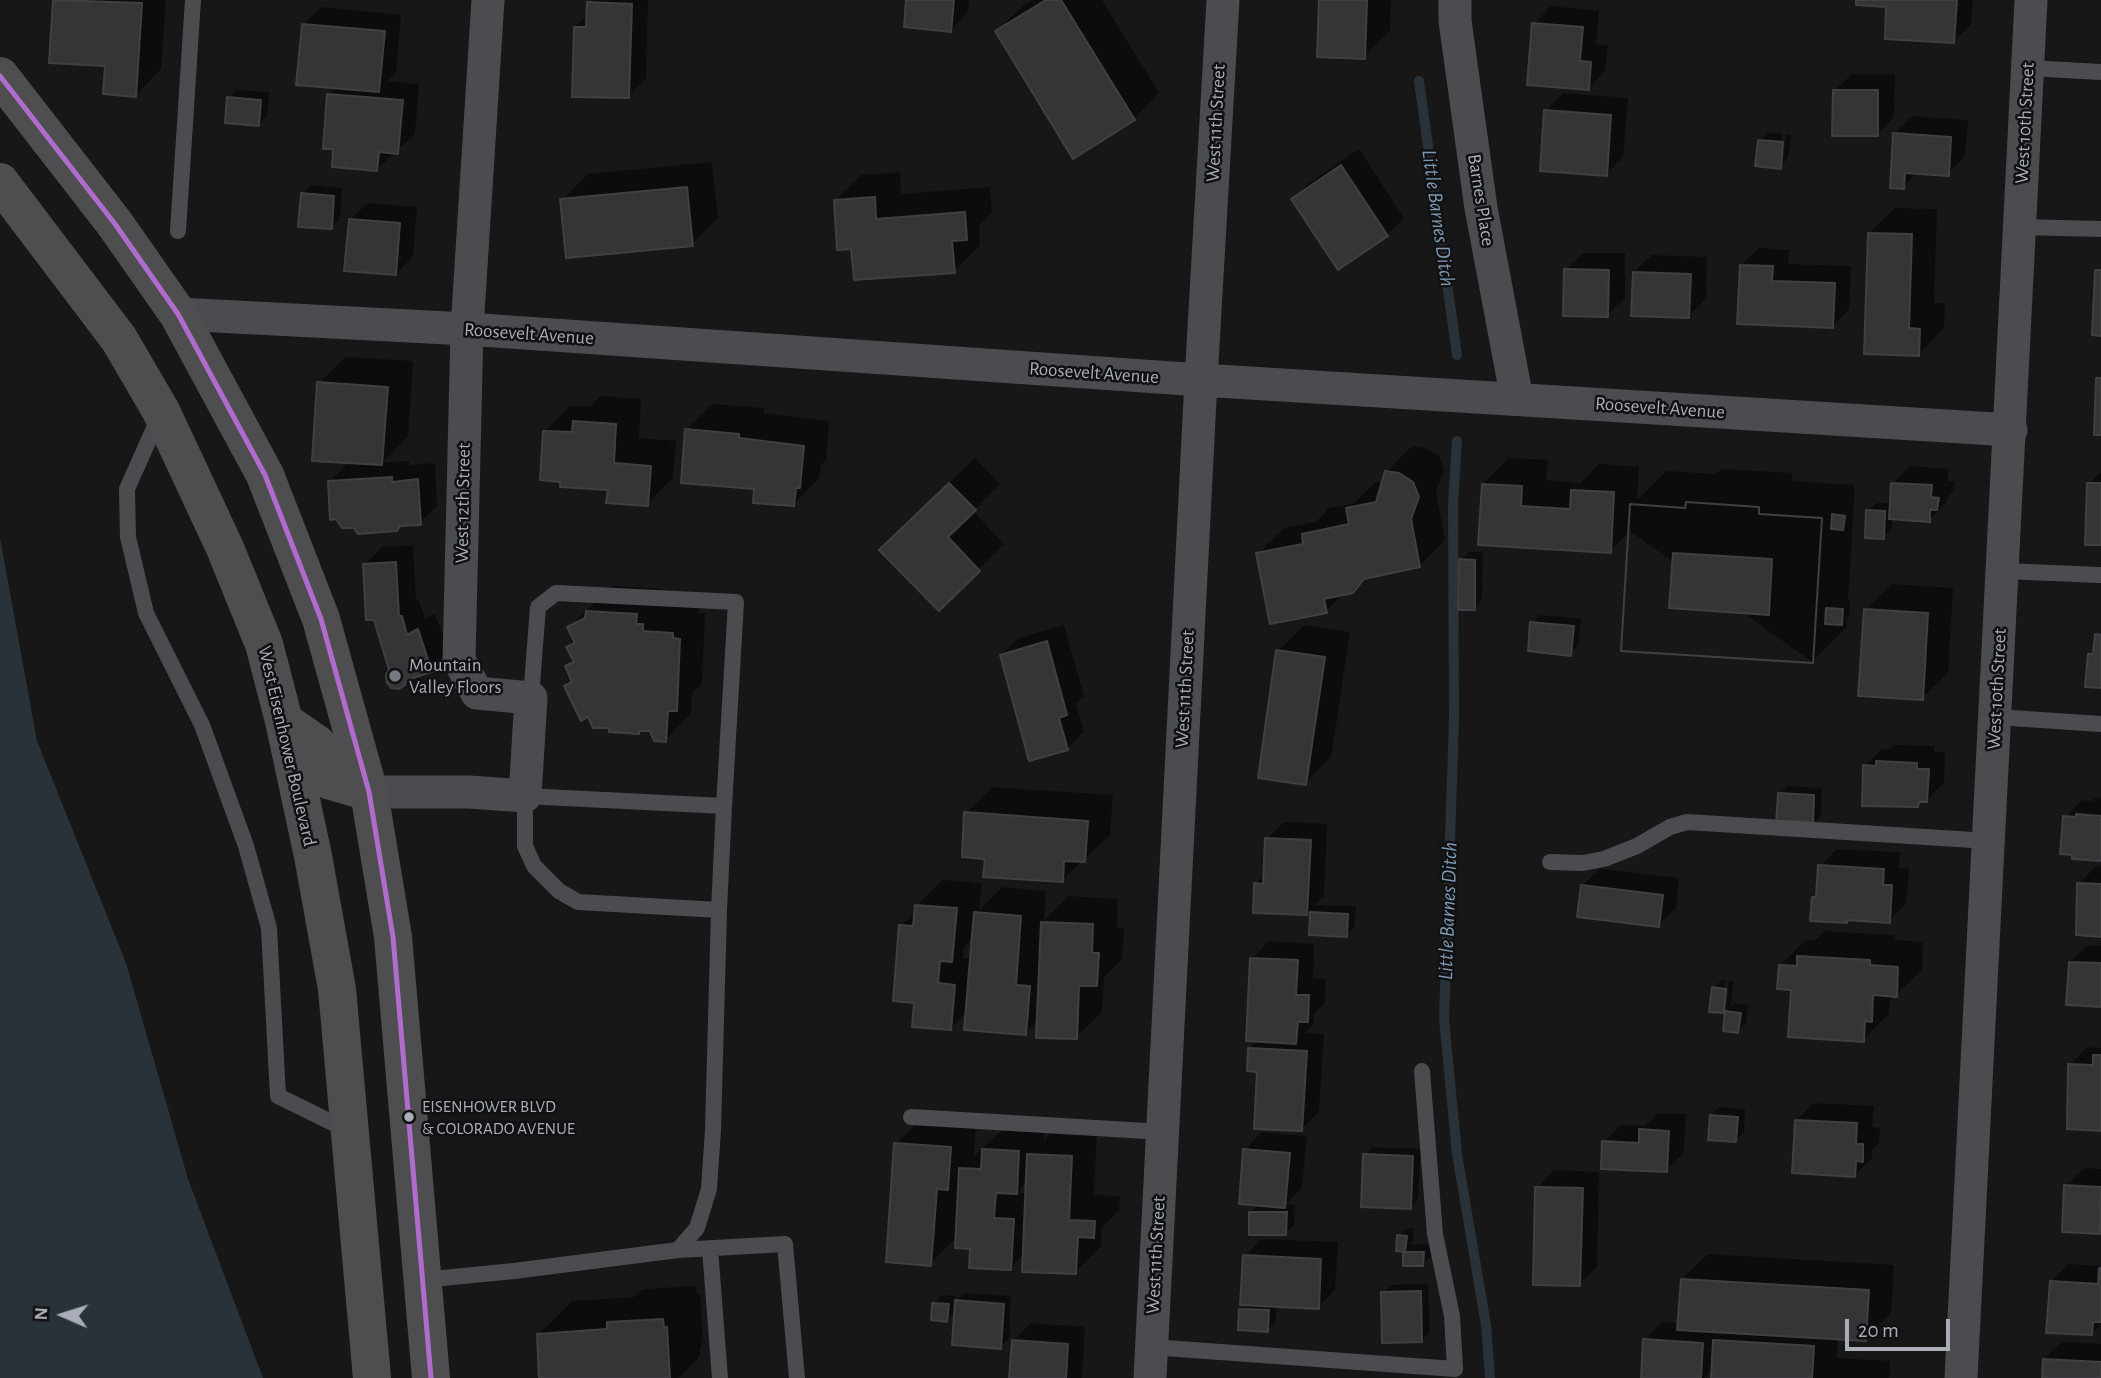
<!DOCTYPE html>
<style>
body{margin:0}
#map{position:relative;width:2101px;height:1378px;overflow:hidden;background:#171717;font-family:"Alegreya Sans",sans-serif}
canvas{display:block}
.north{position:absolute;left:28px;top:1280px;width:70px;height:70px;-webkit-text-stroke:5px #111113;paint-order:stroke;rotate:273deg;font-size:19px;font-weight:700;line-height:28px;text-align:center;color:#a8adb8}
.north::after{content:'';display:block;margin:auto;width:24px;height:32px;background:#a8adb8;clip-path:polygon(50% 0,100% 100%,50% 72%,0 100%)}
.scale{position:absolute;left:1845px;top:1319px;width:105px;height:32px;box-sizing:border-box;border:4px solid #a8adb8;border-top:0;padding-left:9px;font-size:21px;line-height:24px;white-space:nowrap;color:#a8adb8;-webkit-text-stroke:5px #111113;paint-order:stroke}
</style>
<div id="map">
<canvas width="2101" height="1378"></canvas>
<div class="north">N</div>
<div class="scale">20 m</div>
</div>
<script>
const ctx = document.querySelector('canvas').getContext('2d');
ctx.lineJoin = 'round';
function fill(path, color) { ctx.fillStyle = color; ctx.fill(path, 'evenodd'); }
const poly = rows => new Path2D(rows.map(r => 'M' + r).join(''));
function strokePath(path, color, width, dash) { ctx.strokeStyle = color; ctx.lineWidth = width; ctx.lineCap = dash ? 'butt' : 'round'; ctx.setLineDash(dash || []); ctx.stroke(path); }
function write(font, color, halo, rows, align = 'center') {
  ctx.font = font + ' "Alegreya Sans",sans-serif'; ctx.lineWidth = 5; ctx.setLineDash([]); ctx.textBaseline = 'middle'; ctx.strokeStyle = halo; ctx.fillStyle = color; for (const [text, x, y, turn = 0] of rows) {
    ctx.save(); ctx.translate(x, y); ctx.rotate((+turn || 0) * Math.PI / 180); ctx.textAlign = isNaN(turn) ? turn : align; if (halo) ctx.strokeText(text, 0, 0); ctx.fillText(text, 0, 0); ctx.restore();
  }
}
fill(poly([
 [0,538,37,741,126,963,188,1179,263,1378,0,1378]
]), '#2a3239');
fill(poly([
 [55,0,166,0,161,69,136,95,107,64,51,61],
 [592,0,648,0,646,79,629,96,575,27,589,14,589,3],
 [908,0,969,0,968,12,951,30],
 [1032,0,1102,0,1159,93,1134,119,997,31,1023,6],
 [1320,0,1391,0,1390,31,1364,57],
 [1858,0,1973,0,1971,24,1954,41,1888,5],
 [1551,6,1599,11,1596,44,1608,45,1605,71,1588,89,1534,24],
 [321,7,401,15,396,73,388,81,419,84,415,134,377,169,335,148,329,95,338,86,304,25],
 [1852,74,1895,74,1894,117,1877,135,1834,91],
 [237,90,269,92,267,116,259,124,229,98],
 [1563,93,1628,98,1623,157,1606,174,1546,111],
 [1912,116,1968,120,1965,156,1948,174,1918,172,1903,187,1895,133],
 [1768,132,1782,134,1780,160,1783,160,1786,134,1791,135,1788,158,1780,167,1759,141],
 [1359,149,1404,218,1387,235,1293,199,1310,182],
 [712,162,718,218,692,244,562,200,588,174],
 [900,172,901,194,990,187,992,213,979,226,980,245,954,271,853,247,835,201,861,175],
 [311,185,342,188,340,219,331,227,302,194],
 [368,203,417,207,413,256,396,274,350,220],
 [1895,208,1937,209,1934,303,1945,303,1944,328,1919,354,1869,233],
 [1759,248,1789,250,1788,264,1851,266,1849,309,1832,327,1741,265],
 [1583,253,1625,253,1625,298,1607,315,1566,270],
 [1652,255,1707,257,1706,299,1688,316,1634,272],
 [345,357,413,361,408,437,383,462,409,461,409,465,435,463,437,506,420,523,330,482,350,461,319,383],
 [601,396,641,399,639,438,676,441,673,478,647,504,544,432,570,406,590,407],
 [712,404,764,408,764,413,829,421,826,460,821,465,819,478,794,504,756,487,686,430],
 [1412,446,1425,448,1439,456,1444,470,1436,492,1445,540,1419,566,1367,576,1352,591,1344,593,1326,611,1258,554,1284,528,1316,522,1329,508,1353,504,1374,483,1384,481,1386,472],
 [975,458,1000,484,973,511,1004,544,939,609,907,524],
 [1509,458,1548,460,1546,480,1581,483,1599,464,1639,467,1637,500,1666,471,1716,474,1721,469,1792,473,1792,481,1855,485,1848,601,1850,601,1849,615,1847,618,1846,628,1812,662,1630,531,1610,551,1480,543,1483,484],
 [1910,466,1948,469,1948,481,1955,481,1954,491,1947,498,1946,503,1929,520,1892,518,1892,529,1883,537,1868,511,1876,503,1891,503,1893,484],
 [2101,472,2101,543,2089,484],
 [413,545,416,600,419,600,425,619,435,614,449,653,431,670,411,677,404,684,365,564,382,547],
 [1469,552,1483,552,1482,600,1474,608,1461,560],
 [1891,584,1953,588,1948,673,1922,698,1865,610],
 [613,586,662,589,661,599,698,607,698,613,705,613,702,683,692,693,691,714,665,740,651,730,641,729,638,732,611,727,566,687,573,680,567,667,574,659,568,647,576,640,569,627],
 [1540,615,1581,619,1578,645,1570,654,1532,623],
 [1064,625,1084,696,1076,704,1084,731,1067,749,1001,655,1019,638],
 [1304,625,1350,632,1331,757,1305,783,1278,651],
 [1895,745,1934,746,1934,752,1945,752,1944,783,1927,800,1923,800,1918,805,1865,766,1882,749,1891,749],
 [1788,786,1822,788,1821,816,1812,824,1779,794],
 [992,787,1113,795,1110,835,1062,880,987,857,966,813],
 [2095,798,2101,798,2101,859,2065,817,2082,800,2092,801],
 [1284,822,1327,824,1324,896,1315,905,1356,906,1354,927,1346,935,1310,933,1312,909,1307,914,1255,884,1266,874,1267,839],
 [1837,849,1900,852,1899,868,1909,868,1906,904,1889,921,1849,919,1846,921,1813,898,1818,893,1820,866],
 [2096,866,2101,867,2101,935,2079,884],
 [1600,869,1679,878,1676,908,1658,925,1582,886],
 [942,880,982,883,979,910,1002,887,1046,891,1044,921,1069,896,1118,899,1117,927,1124,928,1122,959,1104,977,1102,1012,1076,1037,1039,1019,1026,1033,968,1011,951,1028,916,1001,901,926,916,911,916,906],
 [974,937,972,959,963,958,964,947],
 [1825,931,1895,935,1895,940,1923,942,1922,969,1890,1001,1889,1014,1863,1040,1793,988,1780,965,1806,940,1815,940],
 [1269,941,1314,944,1313,978,1326,979,1325,1003,1314,1014,1313,1025,1305,1033,1324,1034,1319,1112,1302,1129,1259,1070,1250,1048,1258,1040,1252,959],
 [2088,945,2101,946,2101,1005,2070,962],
 [1722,980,1725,980,1723,1005,1726,1005,1729,981,1733,981,1731,1008,1735,1003,1748,1005,1746,1023,1738,1031,1725,1029,1728,1007,1723,1012,1713,988],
 [2087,1047,2101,1048,2101,1129,2070,1065],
 [1814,1103,1874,1106,1872,1127,1880,1128,1879,1143,1872,1149,1872,1158,1855,1175,1797,1120],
 [1720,1107,1745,1109,1744,1132,1735,1140,1711,1115],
 [1658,1113,1686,1114,1684,1153,1666,1170,1604,1142,1621,1125,1645,1126],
 [922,1118,976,1122,974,1156,1009,1124,1045,1126,1044,1140,1054,1129,1097,1131,1094,1195,1120,1196,1119,1210,1102,1228,1101,1246,1075,1272,1024,1254,1010,1268,971,1247,957,1237,930,1264,896,1144],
 [1027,1181,1027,1193,1019,1193,1020,1189],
 [1262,1132,1307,1136,1302,1188,1286,1204,1295,1205,1294,1225,1286,1233,1251,1212,1259,1204,1245,1150],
 [1373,1147,1421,1149,1418,1199,1410,1208,1365,1155],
 [2084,1168,2101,1169,2101,1231,2099,1232,2066,1186],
 [1554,1170,1599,1172,1597,1267,1579,1284,1537,1188],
 [1407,1228,1414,1228,1413,1242,1410,1244,1432,1245,1431,1256,1423,1265,1405,1253,1407,1250,1397,1249,1399,1236],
 [1262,1239,1338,1242,1335,1290,1318,1307,1276,1305,1276,1322,1267,1330,1241,1310,1247,1304,1245,1256],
 [1708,1254,1894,1265,1891,1313,1865,1339,1838,1337,1837,1358,1890,1361,1889,1378,1716,1378,1713,1369,1704,1378,1643,1378,1645,1340,1662,1322,1679,1323,1682,1279],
 [2069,1264,2101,1266,2101,1324,2091,1334,2051,1282],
 [1428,1284,1430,1332,1422,1340,1382,1293,1391,1285],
 [696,1286,697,1294,700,1294,703,1344,700,1347,700,1356,679,1378,537,1378,541,1374,538,1335,572,1301,634,1297,643,1289],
 [965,1293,1011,1296,1009,1339,1000,1347,956,1310,946,1320,934,1303,942,1295,956,1296,955,1302],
 [1031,1323,1085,1327,1082,1378,1011,1378,1014,1340],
 [2062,1342,2101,1344,2101,1378,2044,1378,2044,1359]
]), '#0007');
strokePath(poly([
 [1419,81,1457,355],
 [1457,441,1453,504,1454,719,1444,1019,1457,1154,1486,1325,1490,1378]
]), '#2a3239', 10);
const building = poly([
 [53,0,142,3,136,97,103,94,105,66,49,63,53,0],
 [906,0,954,0,951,32,904,27,906,0],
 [1046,0,1061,0,1135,120,1073,159,995,31,1046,0],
 [1319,0,1367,0,1365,59,1317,57,1319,0],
 [1856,0,1957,0,1954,43,1885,39,1886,7,1856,5,1856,0],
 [587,2,632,4,629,98,572,97,574,27,586,27,587,2],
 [1532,23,1583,27,1580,61,1591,62,1589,90,1527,85,1532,23],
 [302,24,385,31,379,92,296,85,302,24],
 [1833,90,1878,90,1878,136,1832,136,1833,90],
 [327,94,403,100,398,154,379,152,377,171,332,167,333,149,323,149,327,94],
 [227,97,261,100,259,126,225,123,227,97],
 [1544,110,1611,115,1607,176,1540,171,1544,110],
 [1893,133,1951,137,1949,176,1905,173,1904,189,1890,188,1893,133],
 [1758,140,1783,142,1781,169,1755,166,1758,140],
 [1341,165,1388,236,1338,270,1291,199,1341,165],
 [687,187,693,246,566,258,560,199,687,187],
 [301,193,334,196,332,229,298,227,301,193],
 [875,197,876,219,965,212,967,240,952,241,955,273,854,280,851,249,837,250,834,200,875,197],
 [349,219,400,223,396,275,344,271,349,219],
 [1868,233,1912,234,1909,328,1920,329,1919,356,1864,354,1868,233],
 [1740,265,1773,266,1772,281,1835,283,1833,328,1737,324,1740,265],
 [1564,269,1609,270,1608,317,1563,316,1564,269],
 [2095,270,2101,270,2101,336,2092,335,2095,270],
 [1633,272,1691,274,1689,318,1631,316,1633,272],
 [2096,378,2101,378,2101,435,2094,435,2096,378],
 [317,382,388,387,382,465,312,461,317,382],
 [573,421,616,424,614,463,651,466,648,506,606,503,608,490,560,487,560,482,540,480,543,431,572,432,573,421],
 [685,429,739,434,739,438,804,446,800,488,796,488,794,506,753,503,754,489,681,483,685,429],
 [1385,471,1399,473,1413,482,1419,497,1411,519,1420,567,1364,579,1353,593,1324,599,1327,613,1270,624,1256,553,1303,544,1302,534,1349,524,1346,508,1376,502,1385,471],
 [392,477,392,482,418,479,421,525,400,526,397,531,358,534,354,528,342,528,336,519,330,520,328,481,392,477],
 [949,483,976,510,948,537,980,571,939,611,879,550,949,483],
 [1891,483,1932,485,1931,497,1939,498,1937,510,1930,510,1930,522,1889,519,1891,483],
 [2087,483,2101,483,2101,545,2085,545,2087,483],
 [1482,484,1522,486,1521,506,1570,509,1571,490,1614,492,1611,553,1478,545,1482,484],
 [1686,502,1759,507,1759,514,1822,518,1813,663,1621,651,1630,504,1685,508,1686,502],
 [1673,553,1772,559,1769,615,1669,608,1673,553],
 [1686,502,1759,507,1759,514,1822,518,1813,663,1621,651,1630,504,1685,508,1686,502],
 [1866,510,1885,511,1884,539,1865,538,1866,510],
 [1832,514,1845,516,1843,530,1831,529,1832,514],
 [1459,559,1475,560,1475,610,1458,610,1459,559],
 [396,562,399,616,402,616,407,635,418,629,432,672,406,680,405,685,399,689,391,688,387,683,386,675,389,670,374,620,366,620,363,564,396,562],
 [1826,608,1843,609,1842,625,1825,624,1826,608],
 [1864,609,1928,613,1923,700,1858,696,1864,609],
 [586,611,637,614,636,624,643,624,643,631,673,633,673,638,680,639,677,711,668,711,666,742,654,741,650,731,639,731,639,734,609,732,609,728,593,728,588,717,581,721,564,686,572,682,565,666,574,662,566,647,575,643,567,627,585,618,586,611],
 [1530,622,1574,626,1571,656,1528,651,1530,622],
 [2095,634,2101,635,2101,688,2085,687,2088,654,2093,654,2095,634],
 [1047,641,1067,715,1059,718,1068,750,1029,761,1000,655,1047,641],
 [1276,650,1325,657,1306,785,1258,778,1276,650],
 [1876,761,1917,763,1917,769,1929,769,1927,802,1919,802,1918,807,1862,806,1863,765,1876,766,1876,761],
 [1778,793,1814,795,1813,826,1776,825,1778,793],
 [964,812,1088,821,1085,862,1064,861,1063,882,983,877,985,859,962,857,964,812],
 [2076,814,2101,816,2101,861,2072,859,2072,855,2060,854,2063,816,2076,817,2076,814],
 [1265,838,1311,840,1307,915,1253,913,1254,883,1263,884,1265,838],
 [1818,865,1884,869,1883,885,1892,885,1890,923,1847,920,1847,923,1810,921,1812,897,1816,897,1818,865],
 [2077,883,2101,884,2101,937,2076,935,2077,883],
 [1581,885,1663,895,1659,927,1577,917,1581,885],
 [915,905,957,908,952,962,940,961,938,983,955,985,951,1030,912,1027,914,1003,893,1001,899,925,913,926,915,905],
 [974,912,1021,916,1016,985,1030,986,1026,1035,964,1030,974,912],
 [1310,912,1348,914,1347,937,1309,935,1310,912],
 [1041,922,1093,924,1092,953,1099,953,1097,986,1079,986,1077,1039,1036,1038,1041,922],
 [1797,956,1870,960,1870,965,1898,967,1897,997,1873,995,1872,1022,1865,1021,1864,1042,1788,1037,1791,990,1777,989,1779,965,1797,966,1797,956],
 [1250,958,1298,960,1296,995,1309,995,1308,1022,1298,1022,1296,1044,1246,1041,1250,958],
 [2069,962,2101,963,2101,1007,2066,1005,2069,962],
 [1712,987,1726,989,1724,1013,1709,1012,1712,987],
 [1725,1011,1741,1013,1738,1033,1723,1031,1725,1011],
 [1248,1048,1307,1051,1302,1131,1254,1129,1257,1072,1247,1071,1248,1048],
 [2093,1055,2101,1055,2101,1131,2067,1129,2068,1064,2093,1065,2093,1055],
 [1710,1115,1738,1117,1736,1142,1708,1140,1710,1115],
 [1795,1120,1857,1123,1856,1144,1863,1144,1863,1162,1856,1161,1855,1177,1792,1173,1795,1120],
 [1639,1129,1669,1131,1667,1172,1601,1169,1602,1141,1639,1143,1639,1129],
 [894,1143,951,1147,948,1190,937,1189,931,1266,886,1262,894,1143],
 [982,1149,1019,1151,1017,1194,996,1193,994,1218,1014,1219,1011,1270,969,1268,970,1249,955,1248,959,1168,981,1169,982,1149],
 [1243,1149,1290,1153,1285,1208,1239,1204,1243,1149],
 [1027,1154,1072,1156,1069,1220,1095,1221,1094,1238,1078,1237,1076,1274,1022,1272,1027,1154],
 [1363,1154,1413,1156,1411,1209,1361,1207,1363,1154],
 [2064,1185,2101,1187,2100,1234,2062,1232,2064,1185],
 [1535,1187,1583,1188,1580,1286,1533,1285,1535,1187],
 [1249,1212,1287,1212,1286,1235,1249,1235,1249,1212],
 [1397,1235,1407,1236,1405,1252,1396,1251,1397,1235],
 [1403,1252,1424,1252,1423,1266,1403,1266,1403,1252],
 [1243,1255,1321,1259,1319,1309,1240,1305,1243,1255],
 [2099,1268,2101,1268,2101,1322,2093,1322,2092,1335,2046,1333,2050,1281,2098,1284,2099,1268],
 [1681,1279,1869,1290,1866,1341,1677,1330,1681,1279],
 [1421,1291,1422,1342,1382,1343,1381,1292,1421,1291],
 [955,1300,1004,1304,1001,1349,952,1345,955,1300],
 [932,1303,949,1304,947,1322,931,1320,932,1303],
 [1239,1309,1269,1310,1268,1332,1238,1330,1239,1309],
 [663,1319,664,1327,667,1327,670,1378,539,1378,537,1334,607,1329,607,1322,663,1319],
 [1643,1339,1703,1343,1701,1378,1641,1378,1643,1339],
 [1012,1340,1068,1344,1066,1378,1009,1378,1012,1340],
 [1713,1340,1814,1346,1812,1378,1711,1378,1713,1340],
 [2043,1359,2101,1362,2101,1378,2042,1378,2043,1359]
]);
fill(building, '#353536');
strokePath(building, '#3f4043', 2);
strokePath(poly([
 [2028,68,2101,72],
 [2020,227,2101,229],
 [178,231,193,0],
 [159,417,127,489,128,537,146,613,202,725,246,846,269,928,278,1096,347,1130],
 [2004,571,2101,575],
 [531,698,538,607,556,593,736,602,724,806,525,796,525,846,534,866,559,891,578,902,719,910,724,806],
 [1996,717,2101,724],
 [1550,862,1583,863,1604,859,1637,846,1670,827,1687,822,1989,841],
 [911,1117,1163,1132],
 [710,1249,720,1378],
 [678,1250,697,1228,709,1189,713,1130,719,910],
 [422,1280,514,1271,678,1250,785,1244,797,1378],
 [1151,1347,1455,1369,1452,1316,1435,1234,1422,1071]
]), '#4b4c50', 16);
strokePath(poly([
 [1455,0,1455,21,1481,208,1517,399],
 [178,314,467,329,1201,380,2011,430],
 [369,792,469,792,525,796,531,698,477,693,459,660,467,329,488,0],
 [1150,1378,1201,380,1223,0],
 [1961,1378,2031,0]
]), '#4b4c50', 33);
strokePath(poly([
 [0,76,115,224,178,314,265,475,321,619,369,792,393,937,431,1378],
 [0,182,119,339,161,411,225,548,264,644,284,721,313,856,337,989,372,1378],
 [284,721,317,744,328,780,369,792]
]), '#4e4e51', 38);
strokePath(poly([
 [0,76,115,224,178,314,265,475,321,619,369,792,393,937,431,1378]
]), '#b06ccc', 5);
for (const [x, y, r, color] of [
 [395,676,7,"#757880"],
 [409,1117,6,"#a8adb8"]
]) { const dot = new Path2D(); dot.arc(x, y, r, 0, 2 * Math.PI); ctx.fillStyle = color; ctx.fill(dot); strokePath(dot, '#111113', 2.5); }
write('17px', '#a8adb8', '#111113', [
 ["EISENHOWER BLVD",422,1107],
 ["& COLORADO AVENUE",422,1129]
], 'left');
write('19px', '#a8adb8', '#111113', [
 ["West 11th Street",1216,123,-87],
 ["West 10th Street",2025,123,-87],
 ["Barnes Place",1481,200,81],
 ["Roosevelt Avenue",529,334,4],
 ["Roosevelt Avenue",1094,373,4],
 ["Roosevelt Avenue",1660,408,4],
 ["West 12th Street",463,503,-89],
 ["West 11th Street",1185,689,-87],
 ["West 10th Street",1997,689,-87],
 ["West Eisenhower Boulevard",287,746,77],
 ["West 11th Street",1156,1255,-87]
]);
write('19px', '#a8adb8', '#111113', [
 ["Mountain",409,665],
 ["Valley Floors",409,687]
], 'left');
write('italic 21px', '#7f9bb3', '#111113', [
 ["Little Barnes Ditch",1438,218,82],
 ["Little Barnes Ditch",1448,911,-88]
]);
</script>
